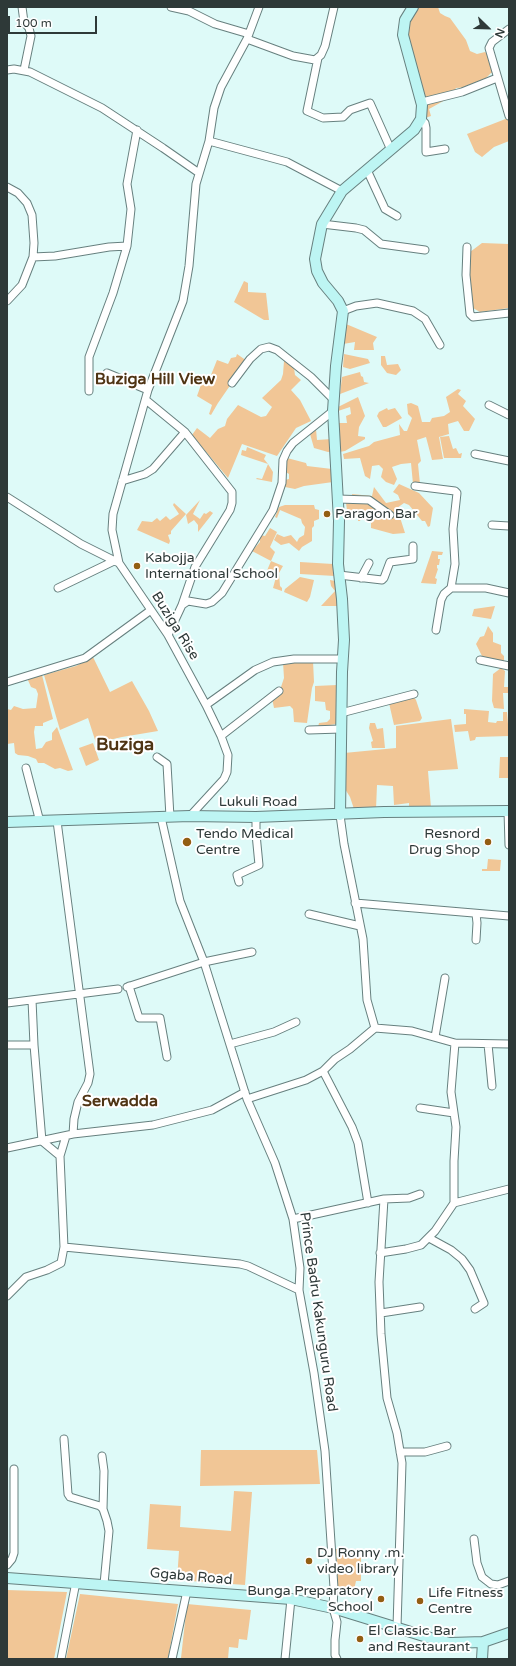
<!DOCTYPE html>
<style>
body{margin:0}
#map{position:relative;width:516px;height:1666px;overflow:hidden;background:#defaf8;font-family:"Varela Round",sans-serif}
canvas{display:block}
.frame{position:absolute;inset:0;border:8px solid #2e3938;pointer-events:none}
.north{position:absolute;left:468px;top:8px;width:40px;height:40px;-webkit-text-stroke:3px #fff;paint-order:stroke;rotate:113deg;font-size:11px;font-weight:700;line-height:16px;text-align:center;color:#2e3938}
.north::after{content:'';display:block;margin:auto;width:14px;height:18px;background:#2e3938;clip-path:polygon(50% 0,100% 100%,50% 72%,0 100%)}
.scale{position:absolute;left:8px;top:16px;width:89px;height:18px;box-sizing:border-box;border:2px solid #2e3938;border-top:0;padding-left:5px;font-size:12px;line-height:14px;white-space:nowrap;color:#2e3938;-webkit-text-stroke:3px #fff;paint-order:stroke}
</style>
<div id="map">
<canvas width="516" height="1666"></canvas>
<div class="frame"></div>
<div class="north">N</div>
<div class="scale">100 m</div>
</div>
<script>
const ctx = document.querySelector('canvas').getContext('2d');
ctx.lineJoin = 'round';
function fill(path, color) { ctx.fillStyle = color; ctx.fill(path, 'evenodd'); }
const poly = rows => new Path2D(rows.map(r => 'M' + r).join(''));
function strokePath(path, color, width, dash) { ctx.strokeStyle = color; ctx.lineWidth = width; ctx.lineCap = dash ? 'butt' : 'round'; ctx.setLineDash(dash || []); ctx.stroke(path); }
function write(font, color, halo, rows, align = 'center') {
  ctx.font = font + ' "Varela Round",sans-serif'; ctx.lineWidth = 4; ctx.setLineDash([]); ctx.textBaseline = 'middle'; ctx.strokeStyle = halo; ctx.fillStyle = color; for (const [text, x, y, turn = 0] of rows) {
    ctx.save(); ctx.translate(x, y); ctx.rotate((+turn || 0) * Math.PI / 180); ctx.textAlign = isNaN(turn) ? turn : align; if (halo) ctx.strokeText(text, 0, 0); ctx.fillText(text, 0, 0); ctx.restore();
  }
}
fill(poly([
 [414,7,438,7,440,13,445,16,450,18,466,40,470,51,477,54,485,52,493,59,497,72,491,73,481,83,469,87,456,88,452,95,447,99,429,109,431,116,425,118,424,93,409,47,407,28],
 [508,118,509,141,494,147,482,157,475,152,467,134],
 [482,243,509,244,509,308,480,312,473,308,469,267,470,252],
 [244,281,248,283,248,292,266,293,269,320,264,320,234,302],
 [346,324,377,337,373,343,374,350,354,350,355,342,343,344],
 [237,354,247,361,218,403,211,415,209,414,212,405,197,396,202,382,209,380,217,360,228,364,231,358,236,357],
 [344,354,368,359,370,363,350,369,343,367],
 [381,356,385,356,387,365,398,364,401,370,396,375,387,373,381,365],
 [288,360,294,368,295,375,301,380,291,390,300,400,311,421,296,428,277,456,242,444,228,478,192,435,197,428,210,438,218,429,225,426,227,419,238,405,261,417,266,416,272,407,262,398,281,380,283,374,284,361],
 [360,372,361,376,363,377,364,382,369,383,340,394,342,377],
 [458,389,461,390,458,394,466,401,463,406,475,419,469,431,464,431,458,421,448,424,449,434,439,437,443,459,432,460,426,437,417,440,421,461,418,464,420,484,413,484,411,463,401,464,392,467,397,479,394,485,386,482,381,477,383,469,379,465,372,466,370,479,365,476,360,458,344,459,343,454,369,446,374,442,400,435,399,424,404,431,407,431,412,418,408,414,407,404,411,403,418,406,422,422,430,422,432,418,444,416,450,412,446,397],
 [358,397,365,416,359,427,358,436,365,437,365,439,345,451,339,452,339,423,347,423,346,416,351,414,350,407,338,411,338,407],
 [387,408,388,410,395,408,402,418,386,427,383,427,377,416,379,412],
 [316,429,317,440,332,439,334,451,328,452,314,448,310,434],
 [449,436,453,449,456,448,459,454,462,453,461,458,444,458,440,437],
 [247,447,266,455,264,459,268,464,273,472,272,482,256,479,257,478,262,479,268,464,241,455,242,450,246,451],
 [287,458,306,463,307,466,332,469,333,482,304,486,295,489,285,487,285,480,289,479,289,474,284,471],
 [399,484,419,493,433,508,430,526,428,527,425,521,422,521,409,505,404,503,397,508,405,533,393,534,371,528,371,523,361,518,360,521,358,521,358,517,344,516,344,511,347,510,346,503,353,501,352,494,372,496,374,487,386,503,400,500,398,495,393,492],
 [200,500,193,514,200,519,204,513,206,514,210,511,213,513,198,532,198,525,194,520,188,524,186,515],
 [174,503,186,514,171,531,171,534,168,535,170,541,169,544,137,530,142,521,152,522,157,518,160,521,166,516,170,520,179,514,173,505],
 [285,505,314,505,315,509,319,510,319,519,314,521,314,526,312,528,312,541,302,547,299,551,289,543,281,545,274,540,277,534,284,537,291,535,297,542,299,538,304,535,305,527,302,523,301,519,280,510,277,518,275,517,279,507],
 [270,528,277,532,270,547,275,552,271,561,283,566,279,573,280,586,282,588,282,591,273,588,276,577,266,573,271,561,252,551,260,542,260,535,265,536],
 [432,551,443,552,442,555,438,555,438,559,440,559,439,565,437,565,437,568,438,569,435,578,437,579,436,584,421,583],
 [300,562,333,564,335,576,300,574],
 [300,577,314,580,310,597,307,602,284,592,285,589],
 [330,580,335,581,338,606,321,606,335,591,331,586],
 [495,606,491,619,472,616,474,609],
 [488,626,493,633,493,642,501,645,501,653,504,656,504,661,496,660,482,656,476,644,480,637,484,636],
 [93,657,110,692,132,681,149,711,158,731,122,737,96,743,88,718,60,730,44,675,76,666],
 [313,661,314,682,312,688,307,723,294,722,293,709,290,706,274,708,272,698,279,693,284,678,283,662],
 [501,668,505,671,504,687,509,687,509,693,503,693,504,709,494,708,492,701,493,674],
 [42,675,53,719,43,723,43,726,35,726,34,732,36,749,42,748,46,742,52,740,52,733,57,727,73,770,68,771,60,768,55,769,44,763,38,763,36,759,28,756,18,755,15,753,14,743,7,744,7,709,11,710,14,706,23,709,36,708,38,694,36,689,31,687,27,678],
 [337,685,336,724,318,727,319,723,327,722,330,719,330,711,326,710,325,702,315,701,315,686],
 [413,696,416,700,422,718,420,721,394,725,389,703],
 [464,709,489,711,488,722,496,723,497,721,503,721,503,712,507,712,509,736,476,737,475,740,470,741,468,731,455,732,454,725,466,724,466,714,464,714],
 [451,719,458,769,428,771,431,808,409,808,409,803,394,805,393,786,377,785,376,809,354,809,350,797,345,789,344,753,396,748,396,726],
 [370,723,375,723,377,729,383,728,385,748,372,748,371,742,373,741,369,728],
 [93,743,99,760,86,766,79,748],
 [500,757,509,757,509,778,499,778],
 [488,859,501,860,500,871,482,871,482,869,487,869],
 [201,1450,317,1450,320,1484,200,1486],
 [234,1491,252,1492,245,1585,177,1580,179,1551,147,1549,150,1504,181,1506,180,1527,231,1531],
 [336,1549,361,1549,361,1581,356,1581,353,1595,338,1592],
 [7,1590,67,1592,54,1659,7,1659],
 [80,1594,178,1604,168,1659,148,1658,146,1659,66,1659],
 [187,1604,251,1610,247,1640,239,1639,238,1648,229,1647,228,1659,181,1658]
]), '#f1c696');
const street = poly([
 [22,7,24,22,29,28,31,36,24,70],
 [171,7,189,11,215,24,249,34],
 [509,29,492,42,489,48,509,116],
 [247,39,293,56,315,60,321,55,325,46,334,7],
 [318,58,307,111,323,118,343,117,350,110,370,103,391,150],
 [7,70,14,69,30,72,102,108,163,148,199,173],
 [422,102,462,92,497,78],
 [421,119,425,123,426,128,426,152,445,149],
 [209,141,287,162,342,191],
 [367,170,385,209,397,216],
 [7,187,18,193,27,203,32,215,34,243,33,257,22,285,7,301],
 [322,224,356,228,364,230,381,244,425,250],
 [467,247,466,275,470,314,473,317,509,313],
 [33,257,55,256,109,247,127,246],
 [343,311,356,306,377,303,413,311,425,319,440,345],
 [107,373,148,390],
 [232,383,250,359,261,349,269,347,277,350,311,377,334,400],
 [89,391,89,357,113,293,127,246,131,209,127,184,137,130],
 [146,400,185,432,232,492,232,503,230,510,195,567,182,605],
 [489,405,509,415],
 [475,454,509,461],
 [122,481,145,474,153,469,185,432],
 [415,486,455,491,457,493,453,529,455,564,451,588],
 [7,497,81,544,119,563,168,635,206,705,221,736,228,755,227,772,224,779,190,816],
 [338,499,369,500,390,515],
 [492,525,509,526],
 [119,563,112,530,113,514,148,390,183,301,189,266,196,184,209,141,214,108,221,87,247,39,259,7],
 [339,575,382,580,384,578,390,562,413,559,413,546],
 [361,578,369,563],
 [58,588,114,561],
 [436,630,441,600,444,594,451,588,486,588,509,593],
 [168,635,182,605,188,601,206,604,212,602,222,593,273,510,282,483,283,460,287,451,293,443,333,411],
 [480,660,509,666],
 [7,682,85,658,151,610],
 [206,705,255,670,273,662,294,659,343,659],
 [341,713,414,694],
 [309,730,341,729],
 [221,736,279,691],
 [157,757,167,764,170,817],
 [26,768,40,822],
 [508,811,509,845],
 [340,815,344,844,363,939,367,1000,375,1028,412,1031,455,1043,509,1044],
 [161,817,180,901,204,962,247,1099,275,1163,293,1219,300,1268,299,1290,314,1373,325,1451,334,1588,333,1608,337,1622,335,1640,335,1655,337,1659],
 [57,821,90,1074,88,1083,78,1102,74,1119,73,1134],
 [239,882,237,875,259,865,256,834,256,817],
 [355,903,509,916],
 [309,914,360,926],
 [476,914,477,923,476,940],
 [129,986,139,1018,160,1018,167,1057],
 [127,987,204,962,252,952],
 [32,1000,34,1045],
 [7,1003,118,989],
 [435,1037,445,978],
 [230,1044,274,1032,296,1022],
 [488,1044,492,1086],
 [7,1045,34,1045,42,1141,60,1156],
 [323,1071,352,1127,358,1143,368,1203],
 [247,1099,306,1080,323,1071,335,1059,350,1049,375,1028],
 [420,1108,454,1113],
 [7,1148,73,1134,153,1125,212,1110,245,1092],
 [384,1199,379,1282,381,1334,387,1398,397,1433,402,1463,397,1627],
 [454,1203,454,1161,456,1127,451,1092,455,1043],
 [293,1219,384,1199,409,1198,420,1194],
 [429,1238,451,1250,462,1259,470,1270,484,1303,475,1309],
 [64,1247,240,1264,248,1266,299,1290],
 [380,1253,406,1249,421,1245,435,1231,454,1203,509,1189],
 [7,1296,26,1277,47,1270,61,1263,64,1247,60,1156,66,1136],
 [381,1313,420,1307],
 [64,1439,68,1494,70,1497,100,1506,103,1509,107,1521,109,1531,104,1584],
 [400,1452,425,1452,447,1446],
 [102,1456,104,1471,103,1509],
 [474,1539,477,1563,482,1577,491,1584,498,1585,509,1581],
 [7,1565,12,1559,14,1553,14,1469],
 [61,1659,76,1582],
 [172,1659,187,1591],
 [285,1659,291,1599]
]);
const secondary = poly([
 [340,815,342,672,344,640,342,599,338,564,339,521,333,411,336,366,343,311,338,301,323,283,317,271,315,259,322,224,342,191,414,130,421,119,422,105,403,35,405,20,413,7],
 [7,822,190,816,256,817,384,812,509,811],
 [7,1578,291,1599,333,1608,427,1637,450,1643,483,1642,509,1633],
 [482,1659,483,1642]
]);
strokePath(street, '#67807f', 9);
strokePath(secondary, '#67807f', 12);
strokePath(street, '#fff', 7);
strokePath(secondary, '#bdf5f3', 10);
for (const [x, y, r, color] of [
 [327,514,4,"#935e13"],
 [137,566,4,"#935e13"],
 [187,842,5,"#935e13"],
 [488,842,4,"#935e13"],
 [309,1561,4,"#935e13"],
 [381,1599,4,"#935e13"],
 [420,1601,4,"#935e13"],
 [360,1639,4,"#935e13"]
]) { const dot = new Path2D(); dot.arc(x, y, r, 0, 2 * Math.PI); ctx.fillStyle = color; ctx.fill(dot); strokePath(dot, '#fff', 1.5); }
write('14px', '#2e3938', '#fff', [
 ["Paragon Bar",335,514],
 ["Kabojja",145,558],
 ["International School",145,574],
 ["Tendo Medical",196,834],
 ["Centre",196,850],
 ["Resnord",480,834,"right"],
 ["Drug Shop",480,850,"right"],
 ["DJ Ronny .m.",317,1553],
 ["video library",317,1569],
 ["Bunga Preparatory",373,1591,"right"],
 ["School",373,1607,"right"],
 ["Life Fitness",428,1593],
 ["Centre",428,1609],
 ["El Classic Bar",368,1631],
 ["and Restaurant",368,1647]
], 'left');
write('14px', '#2e3938', '#fff', [
 ["Buziga Rise",175,626,58],
 ["Lukuli Road",258,802],
 ["Prince Badru Kakunguru Road",318,1312,82],
 ["Ggaba Road",191,1577,5]
]);
write('bold 16px', '#4f3414', '#fff', [
 ["Buziga Hill View",155,380],
 ["Serwadda",120,1102]
]);
write('bold 18px', '#4f3414', '#fff', [
 ["Buziga",125,745]
]);
</script>
